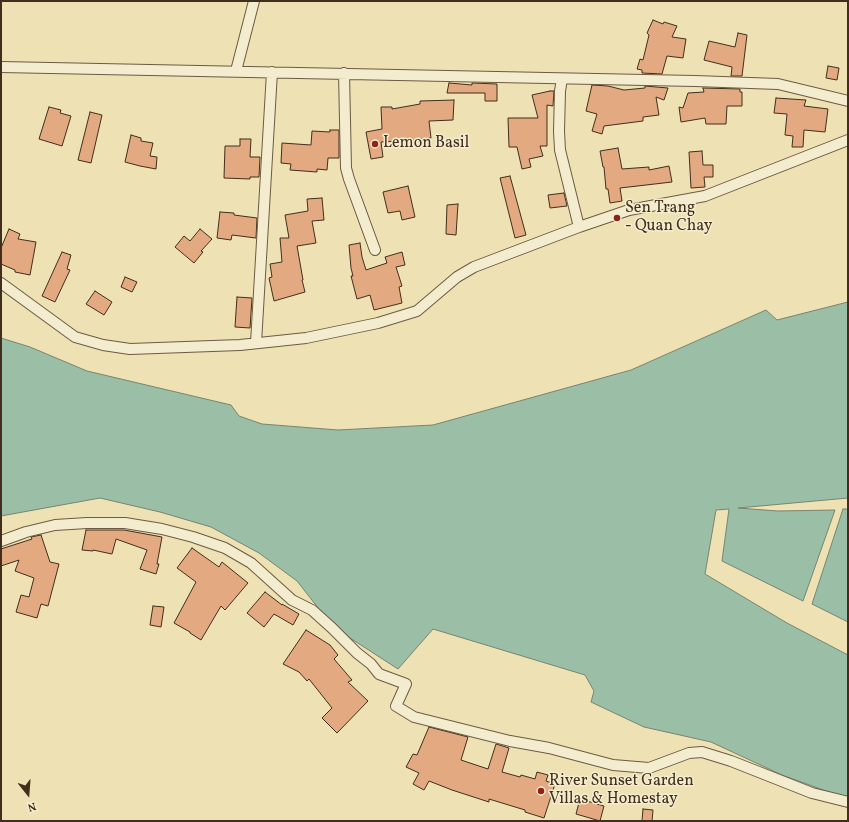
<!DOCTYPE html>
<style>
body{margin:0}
#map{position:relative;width:849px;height:822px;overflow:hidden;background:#eee1b4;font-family:Vollkorn,serif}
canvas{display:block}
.frame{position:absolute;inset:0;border:2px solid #412e1d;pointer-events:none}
.north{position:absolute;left:8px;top:774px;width:40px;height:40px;-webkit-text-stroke:3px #f4ecce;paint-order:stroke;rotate:163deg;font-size:11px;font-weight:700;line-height:16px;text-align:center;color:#412e1d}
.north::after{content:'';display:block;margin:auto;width:14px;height:18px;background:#412e1d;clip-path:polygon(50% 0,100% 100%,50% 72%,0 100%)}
</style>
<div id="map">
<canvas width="849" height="822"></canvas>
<div class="frame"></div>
<div class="north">N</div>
</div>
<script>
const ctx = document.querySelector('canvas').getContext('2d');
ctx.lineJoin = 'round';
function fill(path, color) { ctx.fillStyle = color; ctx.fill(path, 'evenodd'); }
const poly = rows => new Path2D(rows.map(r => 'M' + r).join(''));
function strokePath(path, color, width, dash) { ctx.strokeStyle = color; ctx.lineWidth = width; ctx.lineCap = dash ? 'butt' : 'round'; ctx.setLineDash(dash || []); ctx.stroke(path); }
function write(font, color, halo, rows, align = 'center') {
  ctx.font = font + ' Vollkorn,serif'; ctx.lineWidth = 3; ctx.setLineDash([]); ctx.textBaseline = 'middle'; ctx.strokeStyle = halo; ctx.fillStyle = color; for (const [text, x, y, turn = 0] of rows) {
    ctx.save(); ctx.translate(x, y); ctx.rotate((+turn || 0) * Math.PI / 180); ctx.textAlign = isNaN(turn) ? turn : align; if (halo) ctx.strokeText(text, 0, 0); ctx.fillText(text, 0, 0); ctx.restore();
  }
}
const water = poly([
 [848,302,848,498,738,508,778,511,835,510,803,601,722,561,729,509,716,510,705,574,787,623,848,655,848,799,782,775,711,742,644,727,591,702,594,691,585,675,433,629,398,669,350,638,326,618,297,581,259,553,211,527,160,512,100,498,1,516,1,338,30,347,87,371,231,405,239,416,262,424,338,430,433,425,631,370,766,310,777,320,848,302],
 [843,509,848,509,848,622,812,604,843,509]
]);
fill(water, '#9bbea7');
strokePath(water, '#778470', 1);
const building = poly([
 [653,20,663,24,664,22,677,26,672,37,686,39,683,58,667,56,662,74,642,73,642,70,637,69,640,59,643,60,649,35,647,33,653,20],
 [738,33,747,35,742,76,731,76,732,67,704,60,709,41,735,47,738,33],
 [828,66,839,68,837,80,826,78,828,66],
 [449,83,472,85,472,83,497,84,497,101,485,101,485,93,447,93,449,83],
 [592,85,608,86,624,90,645,88,645,86,668,88,664,100,656,97,659,115,643,117,643,121,604,126,602,134,592,131,597,114,586,111,592,85],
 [703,88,740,89,740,92,742,92,742,106,727,106,726,124,706,124,705,118,681,122,679,107,683,108,688,93,704,92,703,88],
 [550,91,554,91,553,106,547,105,547,146,540,146,543,156,529,159,531,167,522,169,517,147,509,147,508,118,538,118,532,95,550,91],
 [776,98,806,100,804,106,828,109,825,132,804,130,803,147,792,147,793,136,785,135,787,114,774,113,776,98],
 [454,100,453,120,429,121,431,138,420,139,420,140,381,142,383,157,371,159,366,132,382,129,381,107,392,107,392,109,420,104,420,101,454,100],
 [49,107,61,110,60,113,71,116,62,146,39,139,49,107],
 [90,112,102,115,91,163,78,160,90,112],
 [330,130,339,130,339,158,328,158,327,170,317,169,317,172,290,170,291,164,281,163,282,143,311,145,312,131,330,132,330,130],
 [131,135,141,138,141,141,153,143,150,156,157,157,156,169,140,166,125,162,131,135],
 [240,139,251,139,250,157,260,157,259,177,250,177,250,179,224,178,225,146,240,146,240,139],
 [618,148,622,169,649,167,649,170,669,166,672,182,620,188,622,201,610,203,608,189,606,189,604,167,603,167,600,151,618,148],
 [702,151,703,165,713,165,713,177,704,177,705,187,691,188,689,152,702,151],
 [510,176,526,235,515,238,500,178,510,176],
 [408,186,415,217,402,220,400,211,388,213,383,192,408,186],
 [564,193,567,206,550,208,548,195,564,193],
 [322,198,324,220,312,221,316,243,297,246,303,280,302,280,305,292,274,301,269,278,272,277,270,264,282,262,280,238,289,238,285,215,308,211,307,199,322,198],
 [458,204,456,235,446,234,447,205,458,204],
 [220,212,234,213,234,215,257,218,256,238,232,235,231,240,217,238,220,212],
 [9,229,20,234,18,239,36,242,30,275,15,272,15,270,1,264,1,248,9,229],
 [200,229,212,239,201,251,203,252,194,263,175,247,184,236,190,241,200,229],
 [360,243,362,257,366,270,387,263,385,257,402,252,405,265,396,267,402,286,399,287,402,303,374,310,370,295,357,299,351,276,353,276,351,268,349,245,360,243],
 [62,252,71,255,67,269,70,270,55,302,42,296,62,252],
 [125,277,137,282,132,292,121,287,125,277],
 [95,291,112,302,104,315,86,304,95,291],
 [237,297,252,298,250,328,235,327,237,297],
 [86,530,124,530,162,537,157,564,159,564,156,574,140,569,147,550,116,539,112,554,93,550,93,551,82,550,86,530],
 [41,535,50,562,59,564,48,606,41,604,37,618,16,612,21,595,29,597,34,578,15,571,19,560,1,566,1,549,32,539,31,537,41,535],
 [192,548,219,567,222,562,248,583,225,610,221,606,201,640,190,633,190,632,174,623,196,582,177,568,192,548],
 [265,592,282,605,282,604,299,614,293,625,274,614,264,627,247,613,265,592],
 [153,606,164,607,161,627,150,625,153,606],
 [306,630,330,645,338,655,334,659,352,680,348,682,368,701,337,733,322,718,332,708,309,679,307,681,299,672,283,664,306,630],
 [429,727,468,737,461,760,488,769,496,744,509,748,502,772,520,777,521,775,535,779,537,772,548,775,546,781,555,784,544,818,525,812,525,810,489,799,489,802,452,790,429,781,424,790,413,784,419,773,406,767,413,754,417,755,429,727],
 [580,799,604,806,600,821,576,814,580,799],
 [643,809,653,810,652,821,642,821,643,809]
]);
fill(building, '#e3a981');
strokePath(building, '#412e1d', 1);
const street = poly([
 [1,67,695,81,778,84,848,101],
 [236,71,254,1],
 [344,73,346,168,349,179,375,250],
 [562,79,560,91,559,131,560,150,579,227],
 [1,283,75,337,103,345,130,349,240,345,306,338,378,323,417,311,457,277,474,267,579,227,629,210,705,196,848,140],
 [256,343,272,72],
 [1,541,26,532,55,525,87,523,125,523,162,529,193,537,225,548,251,563,292,600,312,610,332,628,357,653,371,664,379,674,406,684,396,706,414,717,510,741,549,748,613,765,649,768,689,753,702,752,731,761,812,793,848,802]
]);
strokePath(street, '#6c5b43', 12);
strokePath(street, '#f4ecce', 10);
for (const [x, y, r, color] of [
 [375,144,4,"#8f2418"],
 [617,218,4,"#8f2418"],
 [541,791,4,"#8f2418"]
]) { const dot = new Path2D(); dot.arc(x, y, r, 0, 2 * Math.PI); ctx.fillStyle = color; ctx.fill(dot); strokePath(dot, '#f4ecce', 1.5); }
write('16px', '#412e1d', '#f4ecce', [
 ["Lemon Basil",383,144],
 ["Sen Trang",625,209],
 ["- Quan Chay",625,227],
 ["River Sunset Garden",549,782],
 ["Villas & Homestay",549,800]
], 'left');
</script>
